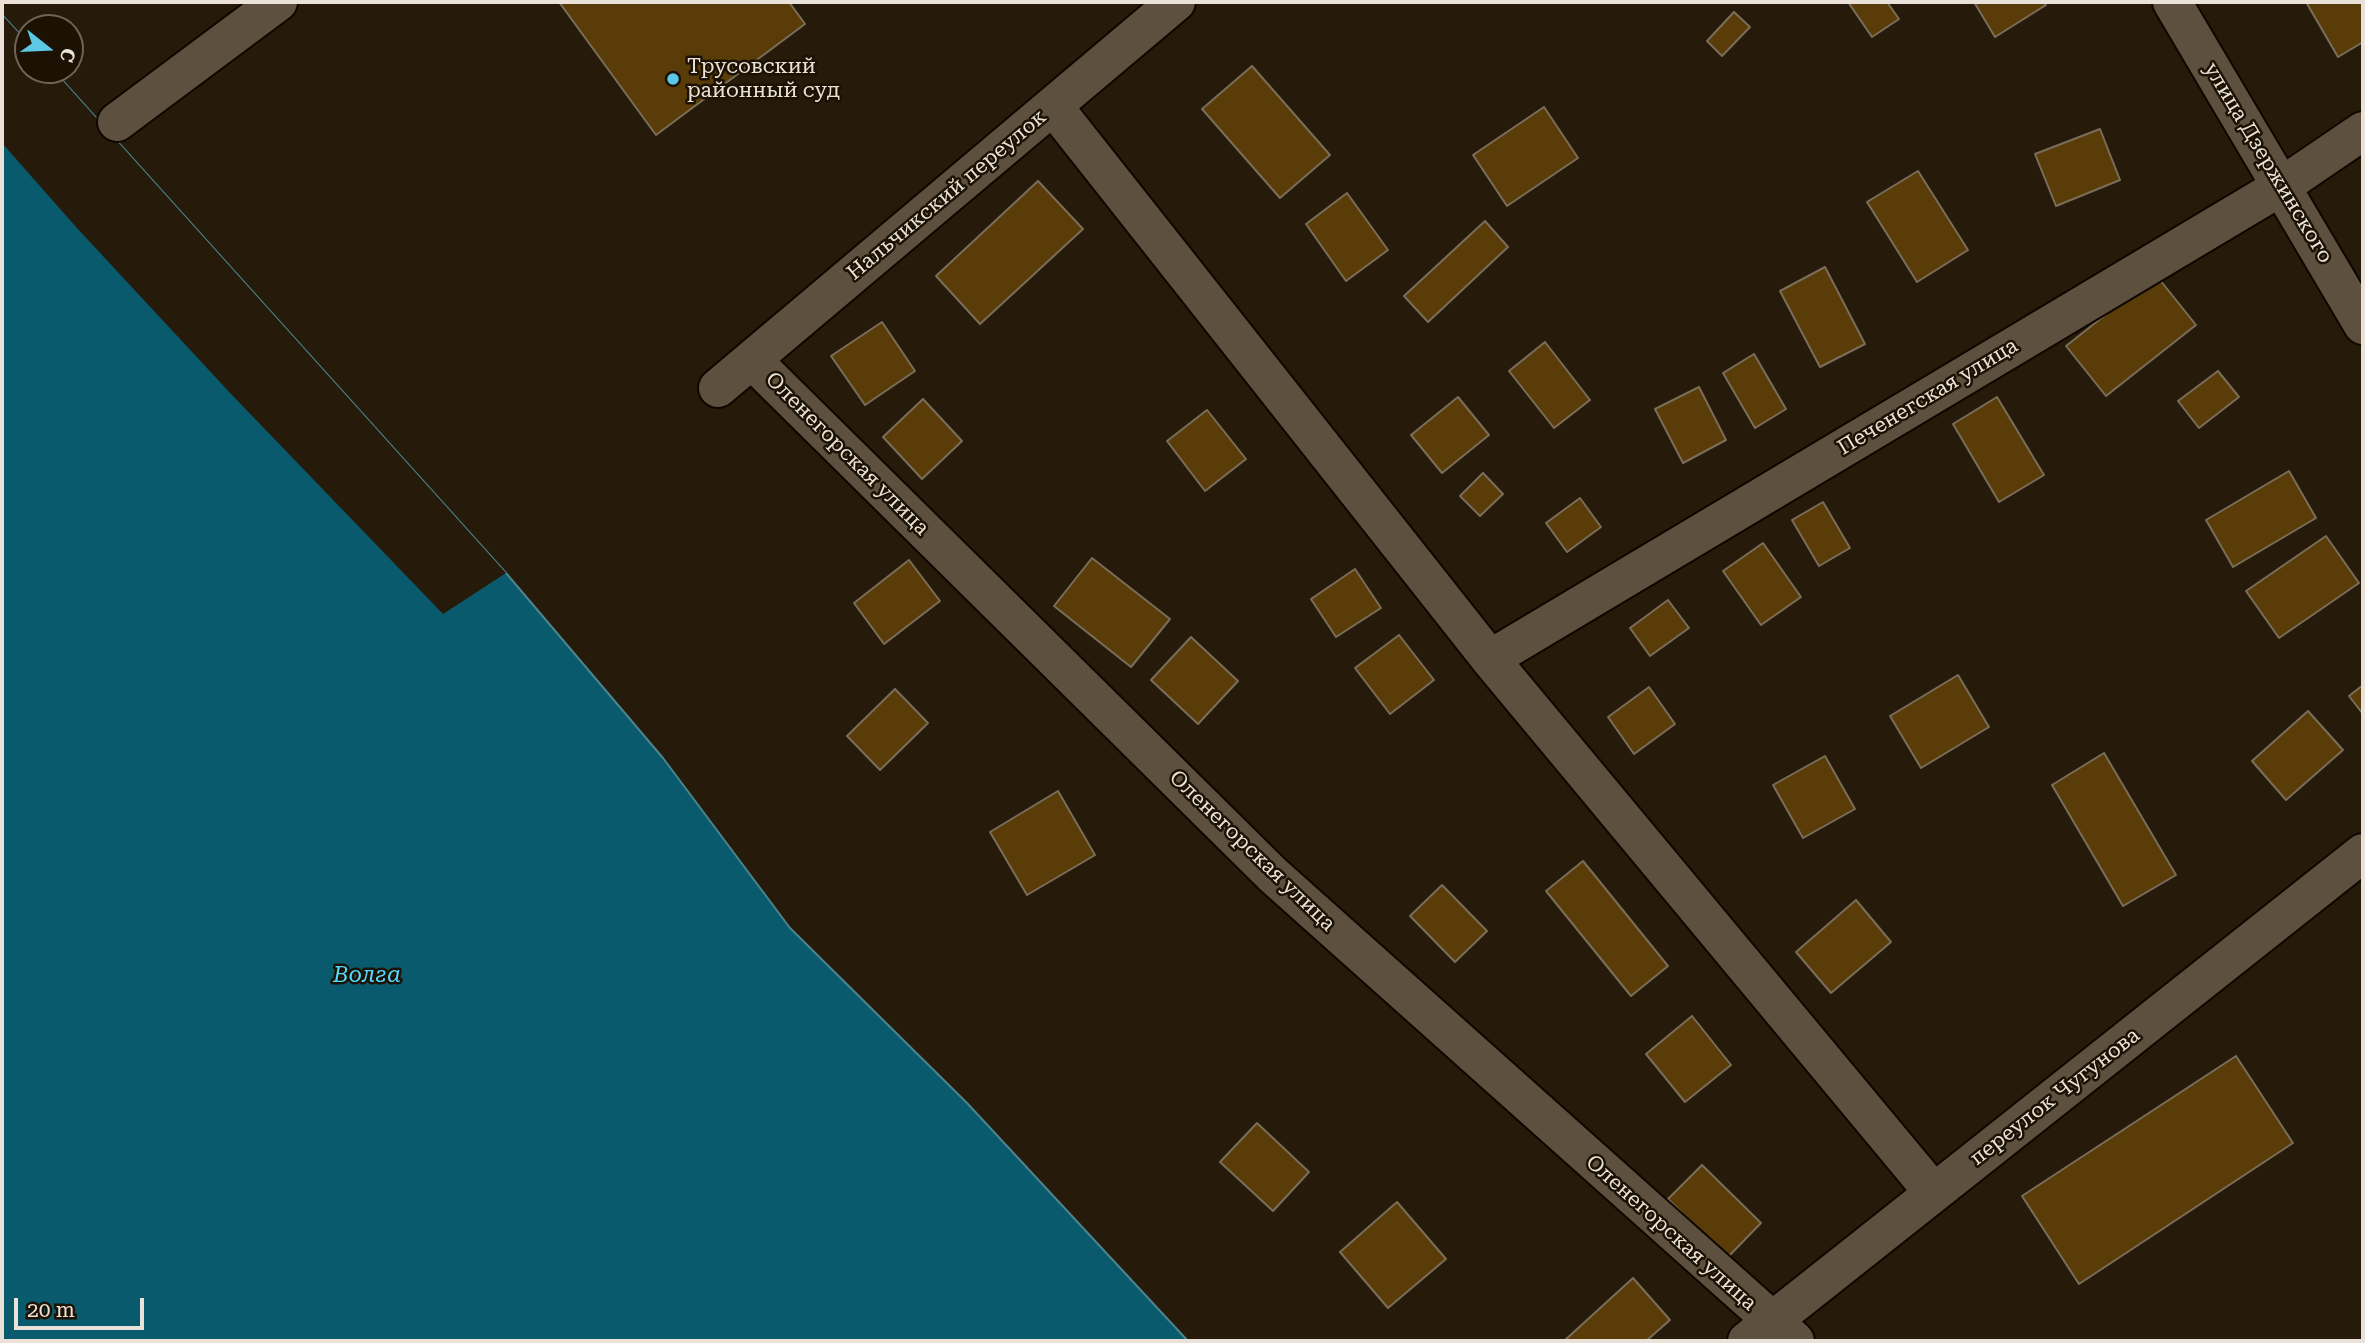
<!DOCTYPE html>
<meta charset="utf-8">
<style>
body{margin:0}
#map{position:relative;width:2365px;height:1343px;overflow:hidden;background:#261b0b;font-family:"Roboto Serif",serif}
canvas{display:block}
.frame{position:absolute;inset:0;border:4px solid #eae2d8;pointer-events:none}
.north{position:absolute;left:14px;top:14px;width:70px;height:70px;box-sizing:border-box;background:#1c1203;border:2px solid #6e6558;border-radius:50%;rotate:108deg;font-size:19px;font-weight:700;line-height:28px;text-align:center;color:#eae2d8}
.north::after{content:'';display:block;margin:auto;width:24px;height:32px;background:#5bc8e6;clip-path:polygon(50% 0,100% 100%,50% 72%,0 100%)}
.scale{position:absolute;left:14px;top:1298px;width:130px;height:32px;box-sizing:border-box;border:4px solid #eae2d8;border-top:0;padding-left:9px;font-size:21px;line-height:24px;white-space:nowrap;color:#eae2d8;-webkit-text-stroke:5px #1c1203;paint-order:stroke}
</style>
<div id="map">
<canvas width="2365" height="1343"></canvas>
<div class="frame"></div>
<div class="north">С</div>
<div class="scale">20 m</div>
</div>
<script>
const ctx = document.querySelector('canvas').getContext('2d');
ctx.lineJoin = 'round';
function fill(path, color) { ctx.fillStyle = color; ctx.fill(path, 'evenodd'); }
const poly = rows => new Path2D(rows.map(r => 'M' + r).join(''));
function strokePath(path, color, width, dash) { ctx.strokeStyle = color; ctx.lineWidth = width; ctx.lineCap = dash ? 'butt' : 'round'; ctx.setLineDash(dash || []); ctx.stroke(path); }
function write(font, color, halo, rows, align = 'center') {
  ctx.font = font + ' "Roboto Serif",serif'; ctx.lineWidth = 5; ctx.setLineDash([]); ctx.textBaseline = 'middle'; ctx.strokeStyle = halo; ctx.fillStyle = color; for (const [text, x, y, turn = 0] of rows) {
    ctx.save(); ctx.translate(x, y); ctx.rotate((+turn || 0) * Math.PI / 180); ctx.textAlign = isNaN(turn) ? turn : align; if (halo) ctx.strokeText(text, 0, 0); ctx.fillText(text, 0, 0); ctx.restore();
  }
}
const water = poly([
 [2,15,28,43,28,70,53,70,506,573,663,758,790,928,967,1103,1188,1341,2,1341,2,15]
]);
fill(water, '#0a5a6d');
strokePath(water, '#4d838d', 2);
fill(poly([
 [2,15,28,43,28,70,53,70,506,573,443,614,232,395,76,227,2,143]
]), '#261b0b');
const building = poly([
 [559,2,789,2,805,24,656,135,559,2],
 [1848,2,1887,2,1899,19,1872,37,1848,2],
 [1974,2,2044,2,2046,5,1995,37,1974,2],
 [2306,2,2363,2,2363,42,2338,57,2306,2],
 [1734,12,1750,27,1722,56,1707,41,1734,12],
 [1252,66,1330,155,1280,198,1202,109,1252,66],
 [1544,107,1578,158,1507,206,1473,155,1544,107],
 [2100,129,2120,180,2056,206,2035,154,2100,129],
 [1918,171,1968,250,1917,282,1867,202,1918,171],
 [1038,181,1083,229,980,324,936,276,1038,181],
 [1347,193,1388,250,1346,281,1306,224,1347,193],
 [1485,221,1508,247,1428,322,1404,296,1485,221],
 [1825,267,1865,344,1820,367,1780,291,1825,267],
 [2156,275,2196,325,2106,396,2066,346,2156,275],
 [882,322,915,371,865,405,831,356,882,322],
 [1545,342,1590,400,1554,428,1509,371,1545,342],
 [1754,354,1786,409,1755,428,1723,373,1754,354],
 [2218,371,2239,397,2199,428,2178,401,2218,371],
 [1699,387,1726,440,1683,463,1655,409,1699,387],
 [1458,397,1489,435,1442,473,1411,435,1458,397],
 [1997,397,2044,475,1999,502,1953,424,1997,397],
 [923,399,962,441,922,479,883,437,923,399],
 [1207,410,1246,459,1205,491,1167,441,1207,410],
 [2289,471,2316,518,2233,567,2206,520,2289,471],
 [1483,473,1503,494,1480,516,1460,496,1483,473],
 [1580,498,1601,527,1567,552,1546,523,1580,498],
 [1823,502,1850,548,1819,566,1792,520,1823,502],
 [2326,536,2359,583,2279,638,2246,591,2326,536],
 [1763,543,1801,597,1761,625,1723,571,1763,543],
 [1092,558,1170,619,1131,667,1054,606,1092,558],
 [909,560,940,601,884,644,854,603,909,560],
 [1355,569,1381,608,1336,637,1311,599,1355,569],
 [1668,600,1689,628,1650,656,1630,628,1668,600],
 [1399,635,1434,680,1390,714,1355,668,1399,635],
 [1191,637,1238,681,1198,724,1151,680,1191,637],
 [1958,675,1989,727,1921,768,1890,716,1958,675],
 [2363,685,2363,714,2349,696,2363,685],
 [1649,687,1675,724,1634,754,1608,717,1649,687],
 [895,689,928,723,880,770,847,736,895,689],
 [2308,711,2343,750,2286,800,2252,761,2308,711],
 [2104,753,2176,875,2123,906,2052,785,2104,753],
 [1825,756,1855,809,1803,838,1773,785,1825,756],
 [1058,791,1095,855,1027,895,990,832,1058,791],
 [1583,861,1668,966,1631,996,1546,891,1583,861],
 [1442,885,1487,931,1455,962,1410,916,1442,885],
 [1856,900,1891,942,1831,993,1796,952,1856,900],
 [1692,1016,1731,1065,1685,1102,1646,1054,1692,1016],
 [2236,1056,2293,1143,2079,1284,2022,1196,2236,1056],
 [1257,1123,1309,1172,1273,1211,1220,1162,1257,1123],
 [1702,1165,1761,1223,1727,1258,1668,1199,1702,1165],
 [1397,1202,1446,1259,1388,1308,1340,1252,1397,1202],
 [1633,1278,1670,1320,1646,1341,1564,1341,1633,1278]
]);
fill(building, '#593c08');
strokePath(building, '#7a6d5a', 2);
const street = poly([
 [1053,106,1490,659,1934,1193],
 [117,122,278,2],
 [752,360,1273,875,1795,1341],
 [718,388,1176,2],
 [1490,659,2282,186,2363,131],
 [1747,1341,2363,853]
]);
const secondary = poly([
 [2172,2,2363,325]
]);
strokePath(street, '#0f0600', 42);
strokePath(secondary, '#0f0600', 42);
strokePath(street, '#5d503e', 38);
strokePath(secondary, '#5d503e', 38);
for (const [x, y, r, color] of [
 [673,79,7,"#5bc8e6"]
]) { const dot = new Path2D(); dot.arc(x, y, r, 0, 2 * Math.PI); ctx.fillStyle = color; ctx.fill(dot); strokePath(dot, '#1c1203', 2.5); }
write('21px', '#eae2d8', '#1c1203', [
 ["Трусовский",687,67],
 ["районный суд",687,91]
], 'left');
write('21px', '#eae2d8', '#1c1203', [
 ["улица Дзержинского",2268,163,59],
 ["Нальчикский переулок",947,195,-40],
 ["Печенегская улица",1928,397,-31],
 ["Оленегорская улица",847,454,45],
 ["Оленегорская улица",1252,851,44],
 ["переулок Чугунова",2055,1097,-38],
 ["Оленегорская улица",1671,1233,42]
]);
write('italic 23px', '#55d8fd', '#1c1203', [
 ["Волга",367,975]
]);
</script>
